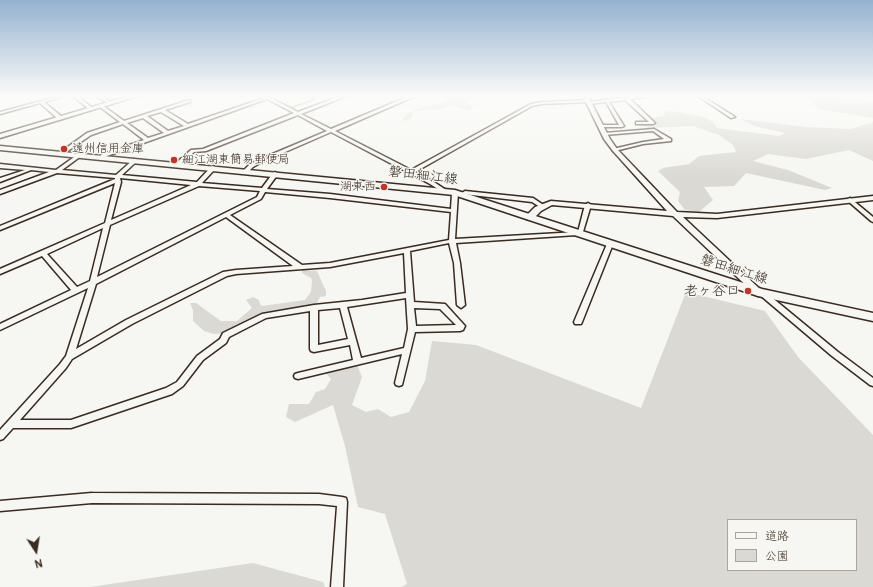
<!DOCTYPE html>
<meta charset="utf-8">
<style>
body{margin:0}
#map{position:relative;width:873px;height:587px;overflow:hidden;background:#f6f6f2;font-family:Pangolin,"Klee One",sans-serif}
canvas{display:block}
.legend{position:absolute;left:727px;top:519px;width:130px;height:52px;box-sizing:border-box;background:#f6f6f2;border:1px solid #aba49d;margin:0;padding:5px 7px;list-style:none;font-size:12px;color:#3b2a1e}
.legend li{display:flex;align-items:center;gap:8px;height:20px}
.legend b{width:20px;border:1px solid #aba49d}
.north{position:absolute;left:16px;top:531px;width:40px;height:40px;-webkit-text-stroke:3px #f6f6f2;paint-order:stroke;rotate:168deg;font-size:11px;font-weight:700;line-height:16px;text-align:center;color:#3b2a1e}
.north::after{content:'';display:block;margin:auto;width:14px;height:18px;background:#3b2a1e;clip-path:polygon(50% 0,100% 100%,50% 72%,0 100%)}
</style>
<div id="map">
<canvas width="873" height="587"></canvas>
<ul class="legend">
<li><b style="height:5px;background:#f6f6f2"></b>道路</li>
<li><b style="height:11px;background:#dad9d3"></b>公園</li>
</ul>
<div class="north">N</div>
</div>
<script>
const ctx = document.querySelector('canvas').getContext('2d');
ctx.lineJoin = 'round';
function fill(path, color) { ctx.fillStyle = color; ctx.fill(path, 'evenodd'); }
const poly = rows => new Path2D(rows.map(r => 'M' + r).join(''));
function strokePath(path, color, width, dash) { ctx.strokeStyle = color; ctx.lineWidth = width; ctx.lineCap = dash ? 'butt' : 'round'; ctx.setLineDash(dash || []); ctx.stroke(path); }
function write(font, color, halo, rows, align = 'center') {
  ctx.font = font + ' Pangolin,"Klee One",sans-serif'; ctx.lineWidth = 3; ctx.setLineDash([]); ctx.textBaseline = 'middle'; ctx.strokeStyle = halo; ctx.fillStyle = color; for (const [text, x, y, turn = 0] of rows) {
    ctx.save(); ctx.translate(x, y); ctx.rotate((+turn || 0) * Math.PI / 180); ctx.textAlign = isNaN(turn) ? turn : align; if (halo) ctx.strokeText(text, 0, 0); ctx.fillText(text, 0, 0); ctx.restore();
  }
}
fill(poly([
 [448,96,475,96,467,102,474,107,469,111,454,105,438,109,413,111,412,118,404,121,403,118,413,110,448,101,443,97],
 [806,96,829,96,873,101,873,118,818,109],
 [664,111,680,112,706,118,713,122,717,128,779,136,785,133,755,126,740,119,807,127,851,129,873,122,873,161,849,150,806,159,768,154,753,161,788,170,832,188,825,190,746,173,734,186,704,187,713,200,699,212,685,210,678,201,680,192,658,171,663,168,689,164,699,156,736,152,733,145,719,135,693,126,650,128,641,126,638,120,665,116],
 [302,270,317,271,326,291,326,296,320,297,315,307,257,317,227,333,214,334,204,331,193,321,193,310,190,303,196,303,221,321,237,321,252,308,246,300,253,297,259,300,260,304,262,306,305,300,311,292,312,281,311,278,302,273],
 [686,292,765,311,798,357,873,435,873,587,402,587,407,584,385,514,358,507,345,446,333,405,295,422,286,417,289,404,309,404,316,392,325,389,331,379,325,372,357,365,362,377,352,405,366,412,378,409,391,417,409,412,425,381,432,341,476,345,641,408],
 [728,520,856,520,856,570,728,570],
 [253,563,323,582,325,587,90,587]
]), '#dad9d3');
strokePath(poly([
 [290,108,313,100,318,96]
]), '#857a71', 1.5);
const minor = poly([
 [60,96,65,96,44,102,62,117,62,119,58,119,40,103,0,114,0,112,60,96],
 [73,96,77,96,94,109,90,110,73,96],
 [97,96,101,96,112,103,109,104,97,96],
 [262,96,271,96,271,98,298,112,340,96,345,96,344,97,301,114,331,129,409,96,414,96,413,97,335,131,411,170,531,104,542,102,588,100,589,100,590,102,626,97,647,96,645,97,630,99,655,123,653,124,636,124,636,122,649,122,625,100,609,102,624,126,622,127,600,127,598,126,600,125,619,125,606,102,589,104,588,104,587,102,542,104,532,106,415,172,434,182,446,190,447,191,444,193,430,184,331,132,260,163,253,167,248,172,244,172,244,170,249,165,256,161,327,131,298,115,206,151,194,152,179,166,175,166,175,164,191,150,203,149,294,113,267,99,107,156,102,159,97,158,103,154,144,140,123,124,91,135,62,155,58,154,87,133,120,122,100,107,100,105,102,105,124,121,189,100,190,100,190,102,165,110,188,124,264,98,262,96],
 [161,112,184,126,168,131,147,116,161,112],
 [143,118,164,133,148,138,127,123,143,118],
 [698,96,702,96,735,117,731,118,698,96],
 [654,129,671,139,671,141,643,144,615,151,613,151,613,149,643,142,664,139,653,131,604,135,602,134,604,133,654,129],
 [77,155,81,156,62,170,116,175,134,159,136,160,136,162,122,175,197,182,211,167,213,166,216,168,202,183,262,188,273,173,275,172,278,174,267,189,330,194,451,209,452,193,455,191,458,193,455,239,578,232,585,205,588,203,591,205,582,235,580,236,577,235,456,243,460,263,465,305,461,308,457,305,454,263,449,243,410,251,414,302,445,304,465,326,463,330,460,331,415,332,402,385,399,386,396,385,395,383,402,354,298,379,295,378,294,376,295,374,298,373,353,360,350,345,314,352,311,351,310,349,310,311,266,318,229,337,226,343,203,360,183,386,172,394,71,428,13,428,3,439,0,440,0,430,60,364,66,356,88,288,0,330,0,324,71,290,42,256,0,274,0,269,105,223,115,183,0,230,0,226,115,179,115,178,57,173,0,194,0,190,49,172,31,170,0,182,0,178,25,170,0,168,0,164,56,170,77,155],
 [120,178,191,185,111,220,121,182,120,178],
 [199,186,260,191,257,197,97,277,110,225,199,186],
 [265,192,330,198,451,212,449,240,330,263,302,265,230,215,261,199,265,192],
 [226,217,293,266,236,270,223,272,126,320,76,349,96,284,226,217],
 [103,228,90,281,77,287,47,254,103,228],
 [404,253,406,293,362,300,314,305,262,314,223,333,220,339,197,356,177,382,166,388,71,420,20,420,66,368,72,359,132,324,227,276,236,274,330,267,404,253],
 [406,298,408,329,404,348,361,358,347,307,406,298],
 [340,308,348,339,318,345,318,310,340,308],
 [414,308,440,309,456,325,416,326,414,308],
 [465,191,533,198,545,206,544,207,540,207,532,202,463,194,462,193,465,191],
 [850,198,873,217,873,222,871,221,848,201,848,199,850,198],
 [610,242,613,244,582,322,581,324,575,324,574,322,607,244,610,242],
 [760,291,764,291,838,352,873,378,873,386,870,385,832,356,760,295,759,293,760,291],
 [92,493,319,494,342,497,346,498,347,502,343,587,331,587,337,506,319,504,92,503,0,511,0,501,92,493]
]);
const tertiary = poly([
 [583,96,588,96,610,139,617,149,677,212,717,214,873,196,873,200,717,218,683,217,762,291,763,293,762,295,759,296,756,295,673,216,552,205,541,211,533,219,527,219,527,215,535,207,551,201,667,211,613,151,604,139,583,96]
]);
const secondary = poly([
 [129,96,138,96,0,138,0,134,129,96],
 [0,146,455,190,762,289,873,313,873,321,758,296,454,195,0,150,0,146]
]);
strokePath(minor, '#3b2a1e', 3);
strokePath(tertiary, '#3b2a1e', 3);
strokePath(secondary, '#3b2a1e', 3);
fill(minor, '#f6f6f2');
fill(tertiary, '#f6f6f2');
fill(secondary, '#f6f6f2');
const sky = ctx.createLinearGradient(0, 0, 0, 178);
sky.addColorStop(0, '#94b2cf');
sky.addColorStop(0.54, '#fbfbf9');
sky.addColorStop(1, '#fbfbf900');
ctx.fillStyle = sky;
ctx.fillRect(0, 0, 873, 178);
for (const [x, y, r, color] of [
 [64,149,4,"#c8321e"],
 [174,160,4,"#c8321e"],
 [384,187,4,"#c8321e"],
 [748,291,4,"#c8321e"]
]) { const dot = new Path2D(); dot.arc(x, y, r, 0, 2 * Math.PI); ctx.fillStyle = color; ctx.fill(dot); strokePath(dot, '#f6f6f2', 1.5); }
write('12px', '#3b2a1e', '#f6f6f2', [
 ["遠州信用金庫",72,149],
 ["細江湖東簡易郵便局",182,160],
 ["湖東西",376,187,"right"]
], 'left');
write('14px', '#3b2a1e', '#f6f6f2', [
 ["磐田細江線",423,176,7],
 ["磐田細江線",734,270,17]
]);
write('14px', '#3b2a1e', '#f6f6f2', [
 ["老ヶ谷口",740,291]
], 'right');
</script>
